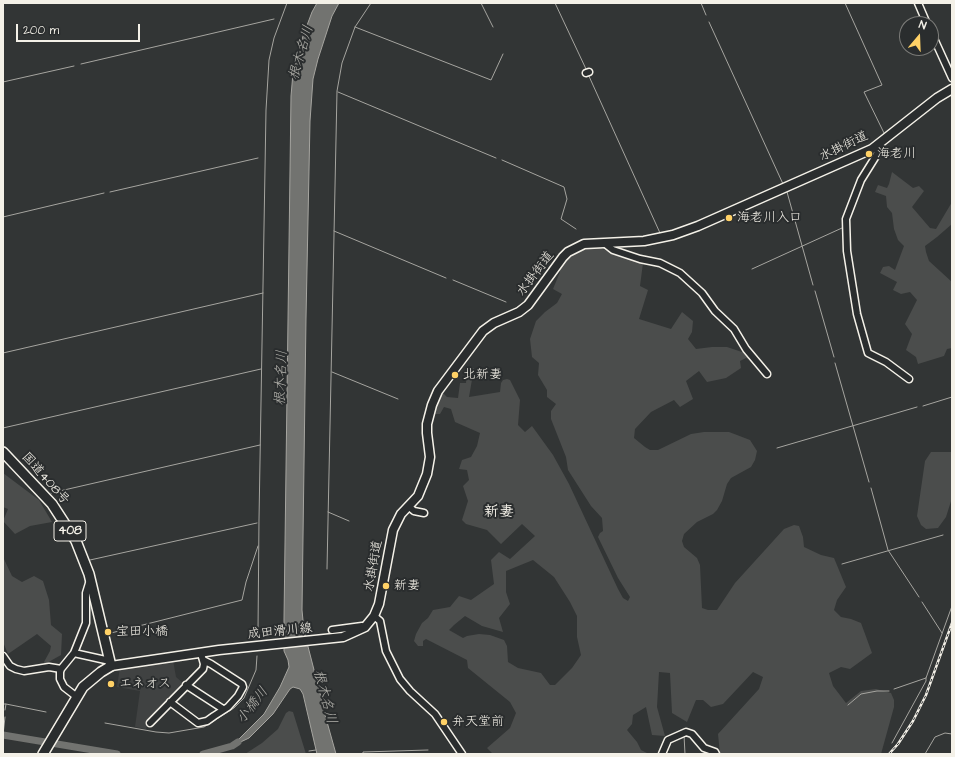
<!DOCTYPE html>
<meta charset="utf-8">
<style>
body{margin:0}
#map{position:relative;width:955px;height:757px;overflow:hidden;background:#323535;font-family:"Architects Daughter",sans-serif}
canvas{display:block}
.frame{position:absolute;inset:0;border:4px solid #f4f1e8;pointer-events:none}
.north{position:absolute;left:899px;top:16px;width:40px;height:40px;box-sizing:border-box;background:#2a2d2e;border:1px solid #7b7b78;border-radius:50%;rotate:19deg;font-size:11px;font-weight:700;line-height:16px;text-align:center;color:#f4f1e8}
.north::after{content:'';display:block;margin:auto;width:14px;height:18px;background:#ffd166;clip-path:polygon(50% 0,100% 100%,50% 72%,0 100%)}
.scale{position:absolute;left:16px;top:24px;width:124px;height:18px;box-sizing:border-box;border:2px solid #f4f1e8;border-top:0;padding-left:5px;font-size:12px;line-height:14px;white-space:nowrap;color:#f4f1e8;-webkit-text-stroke:3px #2a2d2e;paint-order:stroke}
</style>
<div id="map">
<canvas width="955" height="757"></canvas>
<div class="frame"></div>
<div class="north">N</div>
<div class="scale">200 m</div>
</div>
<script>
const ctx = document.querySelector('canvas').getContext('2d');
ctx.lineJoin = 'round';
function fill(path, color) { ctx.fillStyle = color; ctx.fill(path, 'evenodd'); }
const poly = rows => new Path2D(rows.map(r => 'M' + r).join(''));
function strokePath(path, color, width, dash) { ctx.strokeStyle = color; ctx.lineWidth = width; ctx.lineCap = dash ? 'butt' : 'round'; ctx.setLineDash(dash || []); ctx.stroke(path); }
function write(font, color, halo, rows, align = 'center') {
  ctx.font = font + ' "Architects Daughter","Klee One",sans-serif'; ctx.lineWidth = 4; ctx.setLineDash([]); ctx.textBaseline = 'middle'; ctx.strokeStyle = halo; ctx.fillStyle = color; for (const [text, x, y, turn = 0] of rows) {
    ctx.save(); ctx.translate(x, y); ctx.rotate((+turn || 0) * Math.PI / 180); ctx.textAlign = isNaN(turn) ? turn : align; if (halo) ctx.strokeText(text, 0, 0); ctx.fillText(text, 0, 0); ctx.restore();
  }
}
fill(poly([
 [173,660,176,677,183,683,148,722,146,729,135,727,140,691,117,687,120,667]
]), '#404242');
fill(poly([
 [892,172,913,188,919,186,924,191,912,207,930,228,936,229,952,202,952,224,937,237,925,246,926,252,929,261,952,282,952,348,947,349,944,356,918,364,916,357,906,350,912,334,905,324,917,300,910,292,901,294,893,290,897,282,880,273,883,267,889,266,895,270,904,246,898,240,894,229,892,213,887,207,886,196,875,192,878,185,887,188,889,184],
 [597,247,643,263,640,286,648,290,639,319,671,329,682,312,693,321,692,332,688,339,696,349,712,347,727,347,748,354,751,360,746,358,740,361,741,368,726,378,707,382,699,371,686,381,693,399,680,407,674,400,651,412,635,429,634,438,645,447,650,450,658,450,691,434,704,432,729,432,737,435,750,440,757,451,755,460,751,467,731,478,727,484,722,501,717,510,713,514,697,522,684,534,682,541,684,547,697,558,700,565,702,608,708,610,717,610,735,583,784,529,794,525,799,526,803,537,804,547,821,555,834,558,846,587,837,600,834,610,841,617,851,619,861,623,872,653,850,669,841,667,829,673,833,686,846,703,861,691,876,689,891,693,894,700,894,707,881,754,720,754,718,734,759,689,763,677,753,672,723,704,711,707,703,700,696,700,687,722,672,713,670,673,659,672,657,707,665,736,652,735,646,707,633,715,632,724,627,730,637,742,641,750,649,754,493,754,487,748,510,728,516,713,510,702,468,668,467,660,426,639,423,641,423,646,418,646,414,641,416,634,422,623,428,618,433,610,450,607,459,596,471,600,494,584,491,560,499,552,510,559,535,536,522,524,501,544,487,530,466,524,462,520,468,501,463,486,469,480,467,470,459,469,462,460,471,457,477,446,480,433,455,422,451,409,444,407,440,414,431,414,441,391,447,397,458,398,460,383,466,383,467,367,474,368,469,397,500,392,501,383,503,380,507,379,510,380,520,400,518,425,525,432,532,426,553,455,569,484,618,589,623,598,628,601,630,597,618,578,598,537,600,533,603,531,602,518,591,506,568,470,566,457,551,419,551,411,556,404,547,397,547,390,538,375,539,363,532,357,530,339,536,321,545,312,557,303,562,294,553,289,560,272,560,268,566,260,573,254,584,249],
 [533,560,554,577,570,602,577,616,577,637,581,655,572,668,555,685,550,685,541,673,518,668,508,662,507,646,504,640,490,635,479,634,467,636,463,638,449,630,454,625,465,616,482,626,503,632,499,618,510,604,506,592,506,571],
 [931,452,952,452,952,498,946,517,938,528,926,529,921,525,917,516,925,461],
 [3,473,39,500,52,522,30,526,15,534,3,521,8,509,3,507],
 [3,557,12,576,22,582,34,576,43,581,49,600,51,625,62,634,61,655,45,664,44,662,50,651,51,646,37,634,8,654,3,642],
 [289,711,293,712,306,754,245,754,262,743,278,729,286,713]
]), '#4b4d4c');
const water = poly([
 [317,3,339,3,332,16,318,59,313,79,310,121,306,318,302,610,304,631,322,701,329,700,329,701,322,704,336,754,317,754,303,694,300,689,293,687,290,689,273,714,249,738,232,746,264,714,280,687,289,667,288,660,284,651,284,619,291,96,293,73,303,36,312,12,317,3]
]);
fill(water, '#727370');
strokePath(water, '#a6a5a0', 1);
strokePath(poly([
 [481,3,493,27],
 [555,3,586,69],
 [701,3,706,15],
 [845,3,882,85,864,92,884,133],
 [709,22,783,184],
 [355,27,491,80,503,54],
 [81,64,274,19],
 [588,74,660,233],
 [3,82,74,66],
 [338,92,496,158],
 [502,160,564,187,567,199,561,219,576,229],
 [110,192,258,158],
 [787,192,813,285],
 [3,217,104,193],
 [334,231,446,278],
 [752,269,842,228],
 [453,280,506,302],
 [815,291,834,357],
 [3,353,263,293],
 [835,363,869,482],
 [332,372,398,399],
 [923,406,952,397],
 [3,428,261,369],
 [777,448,917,407],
 [871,488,888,550,919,597],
 [51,493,260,445],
 [328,512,349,521],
 [90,560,257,523],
 [842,564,943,535],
 [327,569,337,91,342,63,355,27,371,3],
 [922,602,942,633],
 [258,632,259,519,266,110,269,60,274,38,287,3],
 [111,633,242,600,246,582,258,546],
 [894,689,926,678,952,606],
 [3,704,6,704,5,710],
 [6,704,46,712],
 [848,705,861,694,877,691,889,691],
 [105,723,156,732,169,733,204,727,234,708,244,698,256,670,257,656],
 [3,735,5,717],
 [684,735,685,754],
 [892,743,926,681,926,678],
 [309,751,316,750],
 [363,754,363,752,428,750],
 [925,754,935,737,945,733,952,734]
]), '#a6a5a0', 1);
strokePath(poly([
 [3,735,117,754],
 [203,754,232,746,238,742]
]), '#727370', 7);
const minor = poly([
 [918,3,927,24],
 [931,32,952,78],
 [586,73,589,72],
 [880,143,879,149,876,156,861,180,846,219,847,251,857,314,868,353,886,362,909,379],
 [604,243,613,250,640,259,660,263,680,273,702,293,715,311,734,329,746,349,767,374],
 [408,506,414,511,424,513],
 [374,616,380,621,386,651,400,679,410,691,435,714,462,754],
 [332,630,362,626],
 [74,653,110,661],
 [3,656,10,666,16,669,24,671,49,667,61,669],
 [186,685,223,709],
 [77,697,64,687,60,679,60,672,61,669,74,653,86,623,86,593,90,580],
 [170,702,198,723,207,721,214,716,228,707,238,696,243,687,242,684,211,664,203,660],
 [150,723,203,669,204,664,202,657],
 [662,754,668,740,686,732,692,734,704,748,715,752,716,754]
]);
const major = poly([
 [111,666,219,650,343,637,365,627,374,616,379,604,393,530,401,514,418,496,427,474,430,457,427,433,427,424,432,405,438,391,483,331,494,323,519,312,528,305,563,257,568,252,584,244,644,241,673,235,698,226,872,149,937,98,952,89]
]);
const highway = poly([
 [3,452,52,504,76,541,89,574,111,666,101,672,83,687,43,754]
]);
strokePath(minor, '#f4f1e8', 9);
strokePath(major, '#f4f1e8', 11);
strokePath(highway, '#f4f1e8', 12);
strokePath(minor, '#2a2d2e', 6);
strokePath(major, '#2a2d2e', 8);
strokePath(highway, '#2a2d2e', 9);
const rail = poly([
 [889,754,898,744,913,721,926,695,952,623]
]);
strokePath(rail, '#f4f1e8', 2.5);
strokePath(rail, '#2a2d2e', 1, [3]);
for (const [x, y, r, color] of [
 [869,154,4,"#ffd166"],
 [729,218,4,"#ffd166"],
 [455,375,4,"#ffd166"],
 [386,586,4,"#ffd166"],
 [108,632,4,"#ffd166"],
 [111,684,4,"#ffd166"],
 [444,722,4,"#ffd166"]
]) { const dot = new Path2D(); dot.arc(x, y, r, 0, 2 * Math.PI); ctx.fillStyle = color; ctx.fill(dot); strokePath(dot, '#2a2d2e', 1.5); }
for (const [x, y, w] of [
 [70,531,32]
]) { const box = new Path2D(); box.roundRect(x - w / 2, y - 10, w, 20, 3); ctx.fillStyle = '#2a2d2e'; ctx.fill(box); strokePath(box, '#f4f1e8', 1); }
write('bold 12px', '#f4f1e8', null, [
 ["408",70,531]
]);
write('13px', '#f4f1e8', '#2a2d2e', [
 ["水掛街道",844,147,-26],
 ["水掛街道",536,274,-53],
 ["国道408号",45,479,48],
 ["水掛街道",374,566,-80],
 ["成田滑川線",280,632,-6]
]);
write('13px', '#f4f1e8', '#2a2d2e', [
 ["海老川",877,154],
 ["海老川入口",737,218],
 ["北新妻",463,375],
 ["新妻",394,586],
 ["宝田小橋",116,632],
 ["エネオス",119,684],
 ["弁天堂前",452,722]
], 'left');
write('italic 14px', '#b3b2ac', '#2a2d2e', [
 ["根木名川",302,53,-74],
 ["根木名川",282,378,-88],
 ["根木名川",324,697,75],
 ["小橋川",253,706,-52]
]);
write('bold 15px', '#f4f1e8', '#2a2d2e', [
 ["新妻",499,513]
]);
</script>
